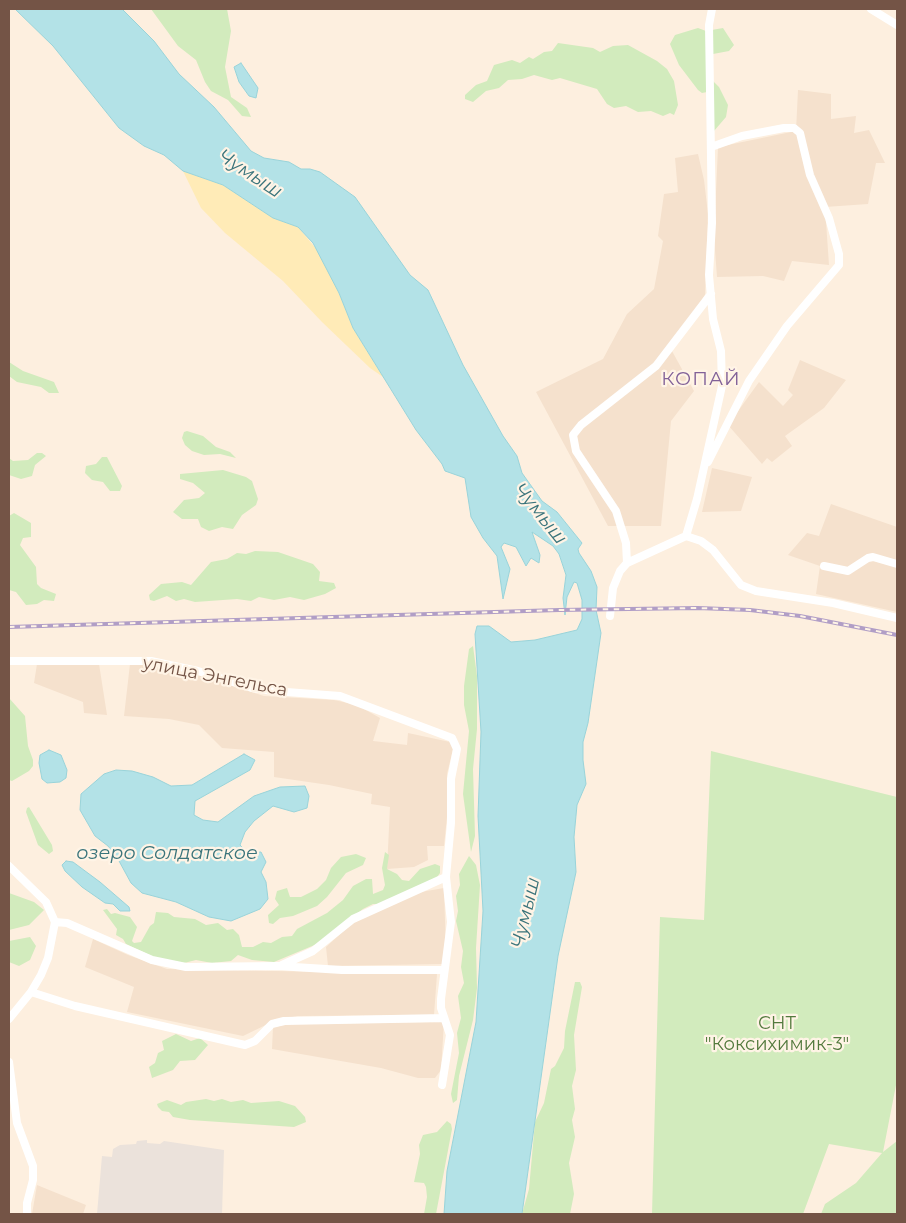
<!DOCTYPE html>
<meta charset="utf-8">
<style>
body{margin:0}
#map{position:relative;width:906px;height:1223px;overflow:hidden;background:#fdefdf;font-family:Montserrat,sans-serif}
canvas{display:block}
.frame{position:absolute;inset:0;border:10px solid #745446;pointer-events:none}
</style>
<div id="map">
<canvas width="906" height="1223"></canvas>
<div class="frame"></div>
</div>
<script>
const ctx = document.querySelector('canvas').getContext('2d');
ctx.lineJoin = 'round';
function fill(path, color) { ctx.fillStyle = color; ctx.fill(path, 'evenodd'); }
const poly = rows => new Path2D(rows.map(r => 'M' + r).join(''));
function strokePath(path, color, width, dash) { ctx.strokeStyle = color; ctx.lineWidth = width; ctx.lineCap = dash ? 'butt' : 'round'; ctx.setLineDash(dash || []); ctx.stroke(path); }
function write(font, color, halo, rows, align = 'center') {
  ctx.font = font + ' Montserrat,sans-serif'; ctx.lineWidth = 4.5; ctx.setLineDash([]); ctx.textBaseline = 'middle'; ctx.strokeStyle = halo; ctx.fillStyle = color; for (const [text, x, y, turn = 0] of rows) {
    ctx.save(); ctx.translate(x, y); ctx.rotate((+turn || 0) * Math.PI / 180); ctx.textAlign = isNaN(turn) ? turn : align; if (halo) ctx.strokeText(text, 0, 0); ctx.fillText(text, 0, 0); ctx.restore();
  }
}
fill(poly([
 [798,90,831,94,831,119,856,116,854,133,869,130,885,163,876,163,868,204,825,207,829,265,792,261,784,281,763,276,717,277,714,237,718,147,796,131],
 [698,154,704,180,708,214,705,295,672,351,694,391,671,421,661,526,608,526,536,392,603,359,627,314,654,289,663,241,658,236,664,194,678,192,675,158],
 [800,360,846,380,824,408,785,436,792,446,772,462,767,458,762,464,728,425,759,382,783,406,793,395,788,390],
 [712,468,752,477,741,511,702,512],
 [831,504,897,527,897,612,816,594,820,566,788,555,807,533,819,536],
 [37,664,99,664,107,715,84,713,83,702,34,683],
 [130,664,158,665,189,672,264,696,334,700,357,705,380,718,373,741,407,745,408,733,450,742,454,745,447,774,447,817,444,846,427,846,428,860,414,867,387,869,390,807,371,804,372,794,329,785,274,777,274,752,222,748,199,725,169,719,124,716],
 [444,888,446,952,444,964,328,966,326,947,351,924,415,893],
 [93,939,128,955,167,969,437,974,434,1015,298,1016,276,1020,243,1036,127,1012,134,987,85,967],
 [444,1022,441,1070,435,1078,418,1078,381,1068,272,1049,273,1027,292,1024],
 [37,1185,86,1205,83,1214,32,1214]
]), '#f5e1cd');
fill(poly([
 [147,1140,147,1143,160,1144,164,1141,224,1150,222,1214,97,1214,102,1156,112,1157,113,1149,120,1145,136,1144,137,1141]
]), '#ebe2db');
fill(poly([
 [151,9,227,9,231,31,225,67,231,97,247,108,251,117,242,116,228,100,211,91,205,82,196,60,178,46],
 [698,28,706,31,723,28,734,45,729,51,713,54,713,81,719,87,728,105,726,117,714,131,707,92,702,93,698,90,679,65,670,44,675,35],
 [558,43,593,48,600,52,613,46,628,45,657,61,667,69,674,81,678,105,674,115,670,113,663,116,651,111,638,112,626,106,614,108,607,104,597,89,560,78,552,80,534,75,522,79,508,80,499,88,486,91,473,102,465,99,465,95,476,85,487,81,494,65,512,60,520,63,529,57,533,59,544,52,552,51],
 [9,362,23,371,54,382,59,393,49,393,41,387,17,382,9,376],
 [187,431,203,436,216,447,230,452,236,458,220,454,204,455,192,451,185,445,182,438,184,432],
 [37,453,42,453,46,456,35,465,32,476,21,479,9,475,9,458,13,461,28,460],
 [102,457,107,457,122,486,120,491,110,491,103,482,92,480,85,473,86,466,96,464],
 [223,470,246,477,252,481,258,499,256,505,242,515,233,529,222,527,209,531,201,527,198,519,182,519,173,512,184,500,199,498,205,493,193,483,180,479,180,474],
 [14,513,31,523,31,537,23,538,20,545,36,567,37,584,41,588,56,594,54,601,44,600,37,604,26,605,16,592,9,590,9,516],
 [255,551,278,552,313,564,320,572,319,581,334,583,336,588,325,594,304,600,290,597,274,600,259,597,251,601,237,599,195,602,184,599,176,601,167,596,154,601,150,600,149,595,161,584,182,582,191,585,211,562,227,559,237,553,246,554],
 [473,646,477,676,477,729,473,769,475,836,471,852,463,794,469,731,464,705,464,686,469,649],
 [9,698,25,716,28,746,33,760,33,766,29,771,12,781,9,780],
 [711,751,897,797,897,1080,883,1152,897,1141,897,1214,821,1214,825,1204,856,1183,882,1153,829,1144,803,1214,652,1214,660,917,704,920],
 [29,807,52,845,53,851,49,854,38,845,26,812,27,808],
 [385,852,389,855,387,869,397,874,402,880,409,881,420,869,435,864,440,866,440,873,435,880,381,904,373,904,363,909,317,944,274,962,252,960,238,955,231,961,212,963,196,960,184,963,156,958,126,944,123,939,116,935,117,929,103,910,107,909,111,914,115,913,130,917,137,927,132,941,134,943,141,942,150,926,154,923,156,912,168,913,174,917,195,919,206,925,218,923,227,930,233,929,239,935,242,947,253,947,263,942,271,943,282,937,292,936,297,929,327,913,343,900,353,886,366,879,372,879,373,894,383,890,385,885,382,868],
 [356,854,366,858,363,865,346,873,327,897,317,906,293,916,280,918,273,924,269,923,268,915,279,905,275,899,277,891,287,888,290,897,301,897,317,889,326,880,331,868,341,857],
 [469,856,476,865,480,885,476,948,477,988,473,1020,459,1076,457,1100,453,1103,451,1094,459,1053,457,1033,461,1018,458,996,464,983,461,967,463,951,456,921,458,911,456,896,460,885,459,874],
 [9,893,34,902,44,910,29,925,9,930],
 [30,937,36,946,30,960,19,966,9,962,9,941],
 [575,982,580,982,582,987,574,1035,576,1070,572,1086,575,1109,572,1120,575,1137,569,1163,574,1194,570,1214,522,1214,529,1189,535,1122,544,1103,551,1069,555,1066,564,1048,565,1031],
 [176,1034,191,1041,200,1038,208,1045,195,1060,180,1061,173,1070,152,1078,149,1067,155,1063,158,1053,164,1050,162,1041],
 [206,1099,214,1101,222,1099,231,1102,243,1100,251,1103,279,1101,295,1106,305,1117,306,1122,294,1127,190,1120,173,1117,169,1112,162,1111,158,1107,157,1104,167,1100,181,1105,186,1102],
 [447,1121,451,1124,452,1129,436,1214,424,1214,427,1197,426,1187,424,1183,414,1182,420,1154,419,1145,423,1135,437,1132]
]), '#d2ebbd');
fill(poly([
 [183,171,223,185,273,218,298,227,318,251,339,293,353,328,383,377,370,368,322,322,283,281,225,233,201,208]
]), '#ffebb7');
const water = poly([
 [15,9,122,9,154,41,179,74,214,107,251,151,264,158,289,162,301,169,310,169,320,172,355,197,410,275,428,290,463,365,503,436,517,456,522,473,542,501,557,512,582,543,578,549,579,553,591,571,597,587,596,610,601,633,588,723,583,742,583,760,586,784,577,805,574,837,576,872,558,956,522,1214,444,1214,447,1171,476,1022,483,911,478,816,481,732,475,634,477,626,489,626,511,642,535,640,577,630,582,619,582,600,577,583,574,582,567,597,565,615,563,598,566,575,559,554,553,546,532,532,540,555,539,563,531,558,526,566,516,547,504,543,501,547,510,569,503,599,497,556,483,538,471,517,465,478,445,471,442,464,416,430,353,328,339,293,313,243,298,227,273,218,223,185,183,171,164,155,144,146,119,128,53,46,15,9],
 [241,63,258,88,256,98,249,96,239,82,234,67,241,63],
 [49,750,61,755,67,770,66,778,60,782,47,783,42,779,39,763,40,755,49,750],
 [244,754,255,760,250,770,195,801,194,815,203,820,218,822,254,796,280,787,305,786,309,796,307,808,294,812,273,806,254,821,245,832,240,845,248,853,261,852,266,862,261,872,266,882,268,899,260,909,231,921,209,917,176,902,142,893,131,883,119,861,108,846,95,836,80,810,81,794,104,774,116,770,132,771,153,777,171,786,192,785,244,754],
 [66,861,73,862,100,882,129,907,130,911,120,911,113,904,105,903,82,887,65,871,62,865,66,861]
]);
fill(water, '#b3e2e7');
strokePath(water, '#99d3d9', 1);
strokePath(poly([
 [871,9,897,25],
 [708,462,749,381,787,326,839,265,839,254,829,218,810,175,800,133,794,128,784,128,742,136,711,147],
 [686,536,697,499,722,386,721,351,713,319,709,275,712,223,709,25,712,9],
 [627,563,626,543,616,511,576,451,573,435,581,425,656,366,711,294],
 [824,566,848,571,868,558,873,557,897,564],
 [610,616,613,588,620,571,627,563,686,536,701,541,713,550,741,585,756,591,833,603,897,618],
 [9,661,151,661,198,671,252,688,273,691,340,696,452,738,457,749,451,779,451,823,446,877,451,922,441,999,441,1008,450,1035,442,1085],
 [9,866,46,902,55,922,48,958,41,975,31,992,9,1019],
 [55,922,67,923,152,960,186,967,278,966,342,970,443,970],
 [282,965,313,951,353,919,446,877],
 [31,992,75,1006,245,1045,255,1041,272,1024,284,1021,444,1018],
 [9,1062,17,1123,33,1166,33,1180,27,1203,27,1214]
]), '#fff', 8);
const rail = poly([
 [9,627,559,610,698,608,750,610,800,616,897,635]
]);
strokePath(rail, '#b19ec6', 4);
strokePath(rail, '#fff4e6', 2, [5.5]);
write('18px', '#745446', '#fff4e6', [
 ["улица Энгельса",215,677,11]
]);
write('18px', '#537a3d', '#fff4e6', [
 ["СНТ",777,1024],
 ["\"Коксихимик-3\"",777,1045]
]);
write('italic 19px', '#3a747b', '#fff4e6', [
 ["Чумыш",250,174,33],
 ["Чумыш",540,514,51],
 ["озеро Солдатское",167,853],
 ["Чумыш",526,913,-77]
]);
ctx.letterSpacing = '1px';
write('19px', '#826198', '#fff4e6', [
 ["КОПАЙ",701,379]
]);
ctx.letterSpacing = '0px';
</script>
